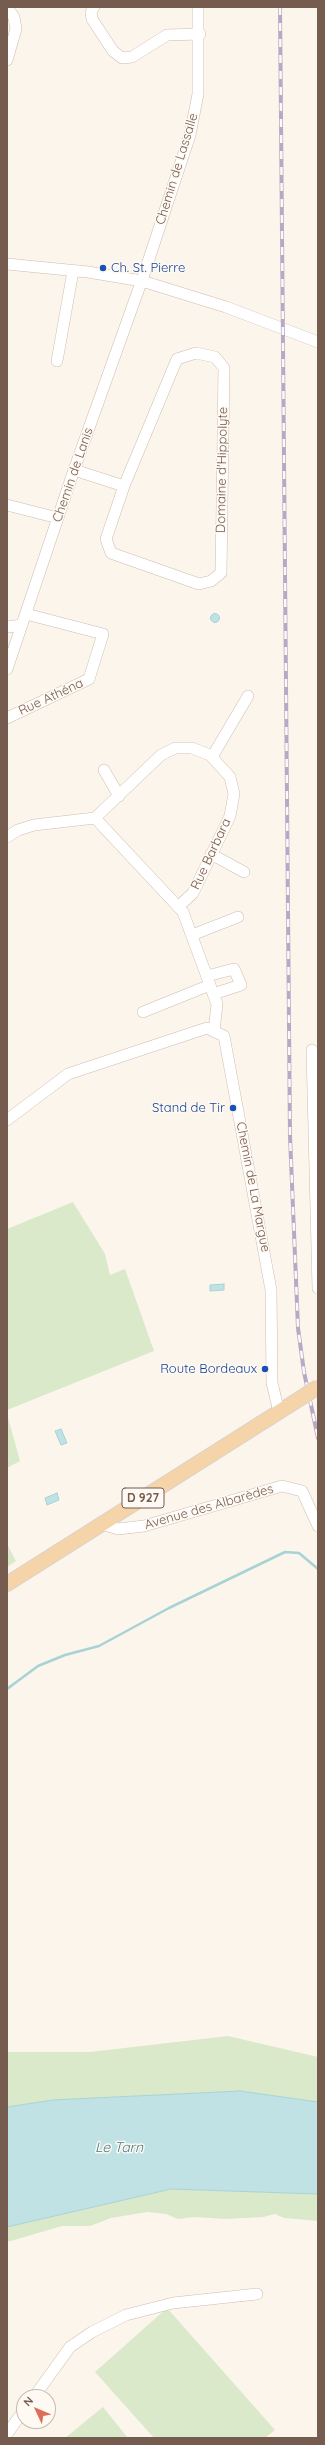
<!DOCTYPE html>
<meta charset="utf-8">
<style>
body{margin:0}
#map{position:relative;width:325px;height:2445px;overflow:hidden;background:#fcf5ec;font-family:Quicksand,sans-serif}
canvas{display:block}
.frame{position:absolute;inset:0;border:8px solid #765b4f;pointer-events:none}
.north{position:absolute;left:16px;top:2389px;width:40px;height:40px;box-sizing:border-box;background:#fef9f2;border:1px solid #c8bab1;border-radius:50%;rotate:314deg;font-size:11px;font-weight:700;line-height:16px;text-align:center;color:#765b4f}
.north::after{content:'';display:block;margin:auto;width:14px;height:18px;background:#dd6f59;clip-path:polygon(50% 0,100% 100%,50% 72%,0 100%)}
</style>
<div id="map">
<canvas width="325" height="2445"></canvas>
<div class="frame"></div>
<div class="north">N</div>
</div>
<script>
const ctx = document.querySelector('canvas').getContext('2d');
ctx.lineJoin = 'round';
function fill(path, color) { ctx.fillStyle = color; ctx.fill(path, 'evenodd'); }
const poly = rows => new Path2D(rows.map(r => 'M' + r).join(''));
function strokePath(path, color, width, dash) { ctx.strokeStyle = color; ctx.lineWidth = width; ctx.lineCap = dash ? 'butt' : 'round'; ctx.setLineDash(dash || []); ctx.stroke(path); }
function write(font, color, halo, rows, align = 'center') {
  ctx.font = font + ' Quicksand,sans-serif'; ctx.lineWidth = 3; ctx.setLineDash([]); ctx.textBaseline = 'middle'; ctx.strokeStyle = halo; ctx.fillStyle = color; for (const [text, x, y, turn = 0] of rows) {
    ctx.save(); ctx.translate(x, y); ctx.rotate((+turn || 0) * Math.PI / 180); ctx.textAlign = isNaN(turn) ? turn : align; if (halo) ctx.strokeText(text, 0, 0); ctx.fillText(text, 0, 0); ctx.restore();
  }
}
fill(poly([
 [73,1202,105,1254,110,1275,125,1269,154,1351,7,1410,7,1229],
 [7,1414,20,1461,7,1468],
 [7,1544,16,1561,7,1567],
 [228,2036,318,2057,318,2102,240,2091,53,2100,7,2107,7,2052,90,2052],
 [171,2189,318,2194,318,2221,284,2218,275,2214,263,2217,226,2219,194,2217,178,2219,166,2214,147,2212,111,2218,90,2226,62,2226,7,2242,7,2227],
 [167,2308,275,2430,265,2438,154,2438,95,2372],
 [103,2407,128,2438,65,2438]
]), '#d9e9ca');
const water = poly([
 '210.5 618a4.5 4.5 0 1 1 9 0a4.5 4.5 0 1 1-9 0Z',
 [224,1284,224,1290,210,1291,210,1285,224,1284],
 [61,1429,67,1443,61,1445,55,1431,61,1429],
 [57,1493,59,1500,47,1505,45,1498,57,1493],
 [240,2091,318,2102,318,2194,171,2189,7,2227,7,2107,53,2100,240,2091]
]);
fill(water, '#c1e2e5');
strokePath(water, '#a7d2d6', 1);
strokePath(poly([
 [7,1689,38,1666,65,1655,99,1646,169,1608,285,1552,299,1553,318,1569]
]), '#a7d2d6', 2.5);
const minor = poly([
 [94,7,91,12,92,19,113,51,122,58,132,57,167,35,200,34],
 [7,8,14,17,16,29,7,60],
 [7,264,88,272,142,281,226,307,318,342],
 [57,361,73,271],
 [74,470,124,486,106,539,111,553,199,584,211,581,221,573,224,368,215,357,196,353,177,359,124,486],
 [7,505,58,518],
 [7,627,22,625],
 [7,669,74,470,143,277,190,135,198,94,198,7],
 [7,718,89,679,103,634,26,614],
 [212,757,248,696],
 [104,770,119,796],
 [95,818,161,755,175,748,192,748,210,755,230,777,234,794,230,816,193,893,178,907],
 [7,837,18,830,34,825,95,818,183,912,217,1004,214,1031],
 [211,854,244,872],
 [192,935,238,917],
 [207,976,234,969,241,985,213,994],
 [143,1012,210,985],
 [312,1050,318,1288],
 [7,1120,68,1074,207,1028,224,1036,271,1290,272,1383,279,1412],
 [102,1524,118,1529,144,1526,282,1486,302,1491,318,1526],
 [34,2397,70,2347,92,2332,126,2315,173,2303,257,2294],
 [7,2434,24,2410]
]);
const major = poly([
 [7,1584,293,1403]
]);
strokePath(minor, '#cebcb1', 12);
strokePath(major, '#d9d1ce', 16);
strokePath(minor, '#fff', 11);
strokePath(major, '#f5d4a9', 14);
const rail = poly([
 [280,7,290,1136,298,1328,304,1372,318,1438]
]);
strokePath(rail, '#b7a9c6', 4);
strokePath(rail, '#fef9f2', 2.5, [8]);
const majorBridge = poly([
 [293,1403,318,1387]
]);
strokePath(majorBridge, '#d9d1ce', 16, []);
strokePath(majorBridge, '#f5d4a9', 14);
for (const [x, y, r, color] of [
 [103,268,4,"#1a4fb4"],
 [233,1108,4,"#1a4fb4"],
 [265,1369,4,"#1a4fb4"]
]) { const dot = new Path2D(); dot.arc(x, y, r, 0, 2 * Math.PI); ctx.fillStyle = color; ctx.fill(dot); strokePath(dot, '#fef9f2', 1.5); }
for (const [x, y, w] of [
 [143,1498,42]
]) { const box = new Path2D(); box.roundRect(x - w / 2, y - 10, w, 20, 3); ctx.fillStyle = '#fef9f2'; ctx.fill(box); strokePath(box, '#765b4f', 1); }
write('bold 12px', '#765b4f', null, [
 ["D 927",143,1498]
]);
write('13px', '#765b4f', '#fef9f2', [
 ["Chemin de Lassalle",177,169,-73],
 ["Domaine d'Hippolyte",222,470,-89],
 ["Chemin de Lanis",73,475,-71],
 ["Rue Athéna",51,697,-25],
 ["Rue Barbara",211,854,-65],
 ["Chemin de La Margue",253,1187,79],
 ["Avenue des Albarèdes",209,1507,-16]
]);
write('13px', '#164399', '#fef9f2', [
 ["Ch. St. Pierre",111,268,"left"],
 ["Stand de Tir",225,1108],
 ["Route Bordeaux",257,1369]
], 'right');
write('italic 14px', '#477b81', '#fef9f2', [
 ["Le Tarn",119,2148]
]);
</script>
